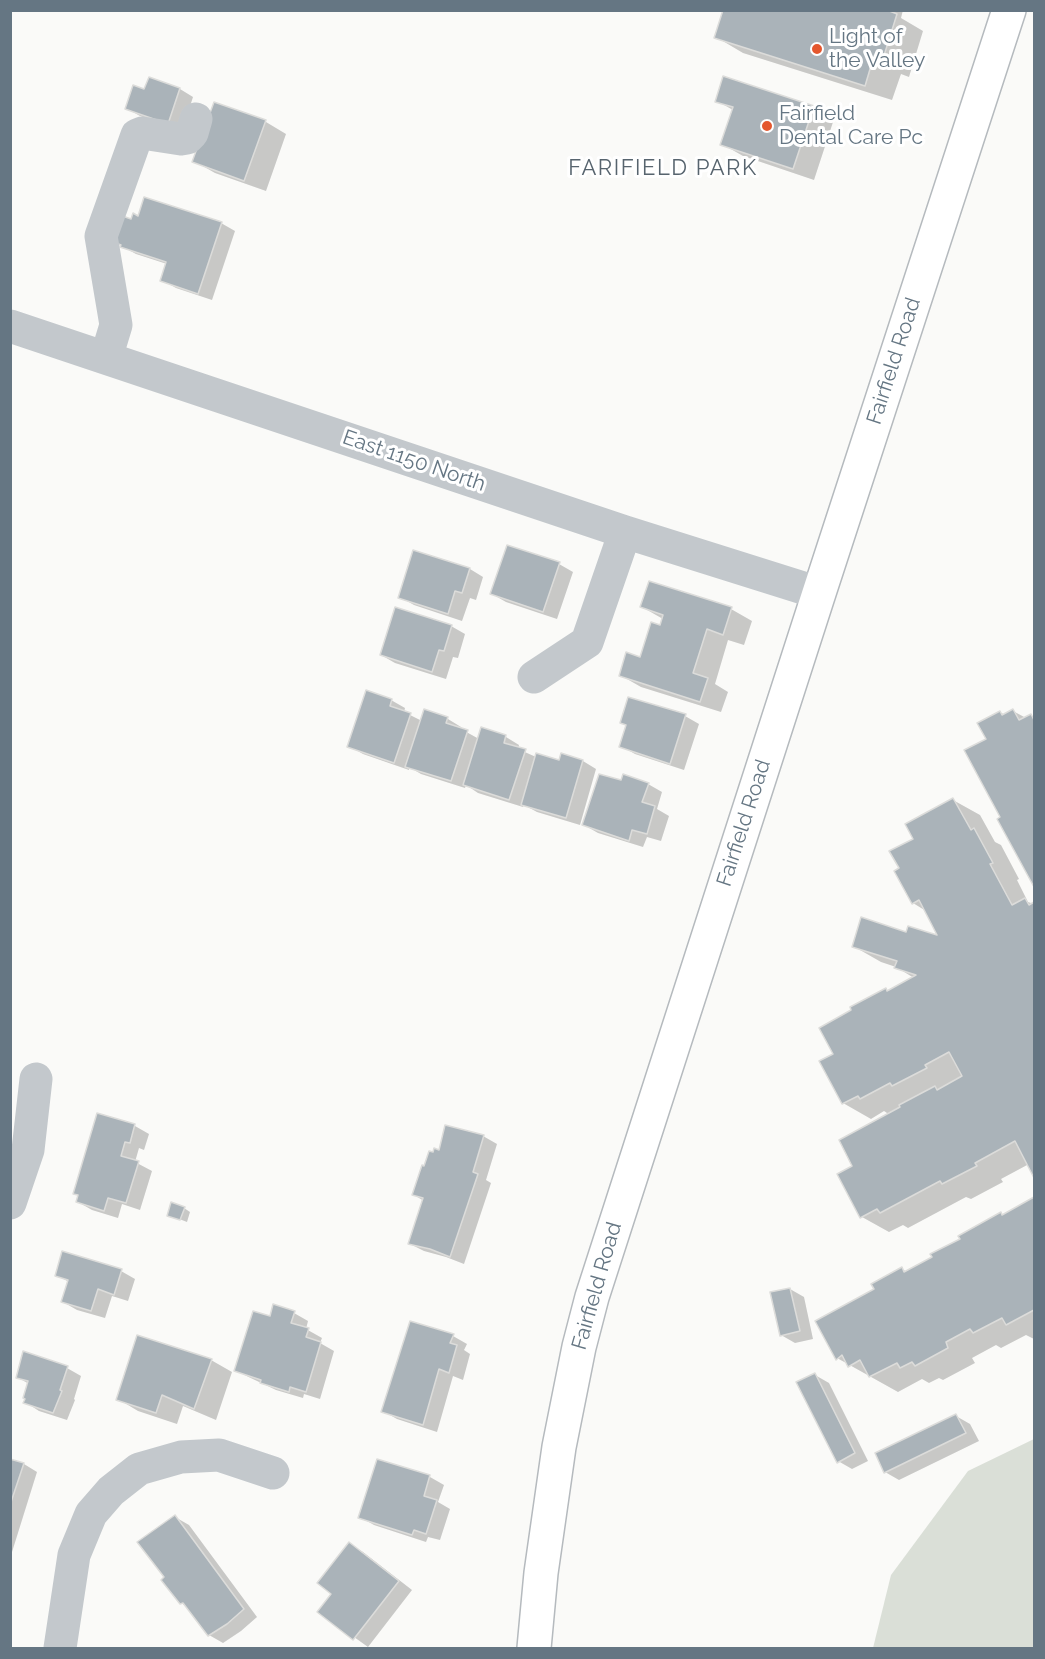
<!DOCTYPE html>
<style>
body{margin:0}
#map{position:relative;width:1045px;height:1659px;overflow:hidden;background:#fafaf8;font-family:Raleway,sans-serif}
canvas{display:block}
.frame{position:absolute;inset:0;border:12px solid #657683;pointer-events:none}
</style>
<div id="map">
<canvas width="1045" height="1659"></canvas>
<div class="frame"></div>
</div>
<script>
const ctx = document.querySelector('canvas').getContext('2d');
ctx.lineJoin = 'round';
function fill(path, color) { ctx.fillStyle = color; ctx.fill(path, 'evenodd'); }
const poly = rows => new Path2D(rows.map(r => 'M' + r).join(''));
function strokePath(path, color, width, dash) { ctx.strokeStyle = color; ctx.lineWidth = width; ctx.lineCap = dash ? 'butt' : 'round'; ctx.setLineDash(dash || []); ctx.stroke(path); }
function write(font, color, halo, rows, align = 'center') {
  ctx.font = font + ' Raleway,sans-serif'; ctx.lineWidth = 6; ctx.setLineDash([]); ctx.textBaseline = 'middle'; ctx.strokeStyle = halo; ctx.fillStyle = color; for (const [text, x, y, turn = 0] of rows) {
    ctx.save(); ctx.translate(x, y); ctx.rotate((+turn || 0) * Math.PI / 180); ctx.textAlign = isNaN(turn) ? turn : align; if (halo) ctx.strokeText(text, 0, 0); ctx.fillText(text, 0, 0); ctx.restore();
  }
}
fill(poly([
 [1034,1439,1034,1648,873,1648,891,1575,968,1471]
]), '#dadfd7');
fill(poly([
 [724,10,903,10,901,18,923,31,909,77,901,74,892,100,743,53,716,37],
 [180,89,193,97,182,131,140,116,126,108,145,91],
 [717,101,813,107,834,119,814,180,743,156,722,144,733,110],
 [215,104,266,122,286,134,266,191,215,173,194,161],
 [139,218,221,223,235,231,212,300,176,288,162,280,167,264,136,254,110,240],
 [559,564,573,572,557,619,506,602,492,594],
 [470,569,483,577,476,600,470,598,462,621,414,605,400,597],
 [642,607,731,609,752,621,744,645,728,640,715,684,728,692,721,712,641,687,620,675,641,658,661,627,663,619],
 [451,626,465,634,458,658,453,657,446,679,395,663,381,655],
 [391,700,405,708,404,712,422,721,425,711,448,719,461,727,461,729,479,739,482,729,506,737,519,745,518,749,536,757,560,762,562,755,583,761,596,769,580,825,537,812,524,805,523,807,478,793,466,785,465,788,421,774,409,767,409,770,363,754,349,746],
 [1013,711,1026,718,1031,715,1034,717,1034,884,999,820,1002,818,988,739,1000,712,1005,715],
 [685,716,699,724,684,770,635,754,621,746],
 [622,782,648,784,662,792,657,809,669,816,661,841,647,837,643,847,598,833,584,825],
 [953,800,980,815,995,842,1001,845,1019,879,1017,880,1028,902,1034,904,1034,1175,1029,1164,1001,1179,1003,1182,971,1199,966,1197,908,1228,903,1225,889,1232,862,1217,854,1166,890,1115,884,1111,871,1119,843,1103,835,1054,886,990,888,992,914,978,896,967,881,962,853,946,907,933,940,938,926,911,913,903,901,869,915,839],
 [98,1115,135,1126,149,1134,144,1150,139,1148,135,1162,152,1171,140,1210,122,1204,118,1218,92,1210,78,1202,79,1196,74,1193],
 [483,1136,497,1144,486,1180,491,1183,464,1264,446,1257,424,1251,410,1244,424,1201,414,1195,425,1168,440,1152],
 [1034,1199,1034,1339,1026,1335,1001,1348,996,1345,972,1358,975,1363,943,1380,939,1378,929,1383,922,1379,898,1392,837,1358,876,1290,902,1269,907,1272],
 [184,1208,190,1212,187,1222,169,1215],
 [121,1271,135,1279,128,1301,112,1296,105,1318,77,1310,63,1302,69,1282,56,1275],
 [790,1289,804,1297,813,1339,795,1343,781,1335],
 [294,1313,308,1321,306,1329,322,1338,320,1343,334,1351,320,1399,304,1394,303,1398,276,1390,236,1371,271,1318],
 [453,1336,467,1344,464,1350,470,1354,463,1380,453,1376,437,1432,397,1419,383,1411],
 [211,1360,232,1372,216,1420,183,1406,177,1424,138,1411,118,1399],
 [67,1368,81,1376,74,1399,75,1400,67,1420,39,1411,25,1402,29,1384,17,1377],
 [815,1375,829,1383,868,1461,852,1469,838,1461],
 [956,1416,970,1424,979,1441,899,1480,885,1472],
 [10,1460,24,1464,37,1472,12,1552],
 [378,1460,430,1477,444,1485,438,1502,450,1509,440,1540,428,1537,426,1542,374,1525,360,1517],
 [175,1517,189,1525,257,1617,241,1631,223,1643,209,1635,188,1607,181,1603,166,1577],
 [349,1544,363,1552,412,1590,368,1647,319,1612,333,1594]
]), '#0003');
const building = poly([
 [723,10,887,10,897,14,882,62,873,59,865,86,714,38,723,10],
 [723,76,814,106,793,169,720,145,733,107,715,102,723,76],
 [149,77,180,88,168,124,125,109,133,85,144,89,149,77],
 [214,102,266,120,244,181,192,162,214,102],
 [144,197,222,222,198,294,160,281,166,262,120,247,121,245,108,240,117,214,131,219,133,213,138,216,144,197],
 [507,545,560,562,543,612,490,594,507,545],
 [413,550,470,568,462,593,455,591,448,614,398,598,413,550],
 [649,581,732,607,723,635,707,629,693,673,708,678,700,702,619,676,626,652,640,657,651,622,660,625,663,615,640,607,649,581],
 [395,607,452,625,444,651,439,650,432,672,380,655,395,607],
 [366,690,392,699,390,706,411,713,394,763,347,747,366,690],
 [628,697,686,714,670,764,619,747,626,725,620,723,628,697],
 [424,709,448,717,446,723,468,730,451,781,405,767,424,709],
 [1013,709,1019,720,1031,714,1034,720,1034,887,997,819,1000,817,964,750,986,739,977,723,1000,711,1002,715,1013,709],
 [481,727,506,735,504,743,526,749,509,800,463,785,481,727],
 [536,753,559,760,561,753,583,760,566,818,521,805,536,753],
 [599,774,621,780,623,774,649,783,642,802,655,806,647,834,632,830,629,841,582,825,599,774],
 [953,798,971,830,974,828,993,863,990,864,1012,905,1025,898,1029,905,1034,902,1034,1178,1015,1141,975,1163,977,1166,942,1184,940,1181,880,1213,877,1209,860,1218,837,1174,852,1166,839,1140,900,1107,899,1105,935,1086,937,1090,962,1076,949,1052,925,1065,927,1068,892,1086,890,1083,860,1099,858,1096,842,1104,819,1061,833,1054,819,1028,851,1010,850,1007,886,988,887,991,916,975,894,968,897,961,852,947,861,917,906,932,908,926,937,935,919,900,912,904,894,871,899,868,889,851,913,839,905,824,953,798],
 [97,1113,135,1124,130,1143,125,1142,121,1156,139,1161,126,1203,108,1198,104,1211,76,1202,78,1195,73,1194,97,1113],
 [445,1125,484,1135,473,1172,478,1174,450,1257,430,1249,408,1244,423,1198,412,1195,422,1165,424,1166,429,1151,433,1152,434,1148,439,1150,445,1125],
 [1034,1197,1034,1310,1006,1325,1002,1318,973,1333,970,1329,946,1342,948,1348,915,1366,912,1362,900,1368,897,1363,869,1377,860,1360,848,1367,842,1355,836,1360,815,1321,874,1289,871,1284,902,1267,904,1272,932,1257,930,1254,960,1239,958,1236,1001,1212,1002,1215,1034,1197],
 [171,1202,185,1207,180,1220,167,1216,171,1202],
 [62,1251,122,1269,114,1295,98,1289,91,1311,61,1302,68,1280,55,1276,62,1251],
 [790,1288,800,1331,780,1336,770,1292,790,1288],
 [273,1304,295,1311,291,1323,309,1328,306,1337,321,1342,306,1392,290,1387,289,1392,260,1383,261,1380,234,1371,253,1311,270,1316,273,1304],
 [410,1321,454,1334,450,1343,457,1345,449,1373,439,1369,423,1425,381,1412,410,1321],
 [137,1335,212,1359,194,1409,162,1395,156,1413,116,1400,137,1335],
 [23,1351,68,1366,60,1390,62,1391,53,1413,23,1403,25,1399,23,1398,28,1381,16,1378,23,1351],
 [815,1373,855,1453,837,1463,796,1382,815,1373],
 [956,1414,966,1433,884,1473,875,1453,956,1414],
 [10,1459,24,1463,10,1505,10,1459],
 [377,1459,430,1475,424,1496,437,1500,426,1534,414,1530,412,1535,358,1518,377,1459],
 [175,1515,244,1609,227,1624,208,1636,183,1603,180,1604,161,1580,164,1577,137,1542,175,1515],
 [349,1542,399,1581,353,1640,317,1612,331,1594,317,1583,349,1542]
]);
fill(building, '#aab3b9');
strokePath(building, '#dcdcda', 1.5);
const major = poly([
 [534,1648,541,1573,559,1447,579,1347,592,1297,819,593,1009,10]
]);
strokePath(major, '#b5babe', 36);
strokePath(poly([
 [10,326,625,532,819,593],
 [106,358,116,325,101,236,137,135,142,133,181,139,187,138,192,133,196,119],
 [534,677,587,642,625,532],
 [10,1203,28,1150,36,1079],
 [60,1648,74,1555,91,1514,111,1491,139,1469,181,1457,219,1455,273,1473]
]), '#c3c8cc', 33);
strokePath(major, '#fff', 33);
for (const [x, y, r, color] of [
 [817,49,6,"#e4572e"],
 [767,126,6,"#e4572e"]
]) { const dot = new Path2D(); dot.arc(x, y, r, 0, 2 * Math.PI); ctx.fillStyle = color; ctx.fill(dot); strokePath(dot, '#fff', 2); }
write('21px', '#657683', '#fff', [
 ["Light of",829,37],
 ["the Valley",829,61],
 ["Fairfield",779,114],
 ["Dental Care Pc",779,138]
], 'left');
write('21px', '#657683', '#fff', [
 ["Fairfield Road",894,361,-72],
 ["East 1150 North",414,461,19],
 ["Fairfield Road",744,823,-72],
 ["Fairfield Road",597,1286,-74]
]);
ctx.letterSpacing = '1.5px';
write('22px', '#57646e', '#fff', [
 ["FARIFIELD PARK",663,168]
]);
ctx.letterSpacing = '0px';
</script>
